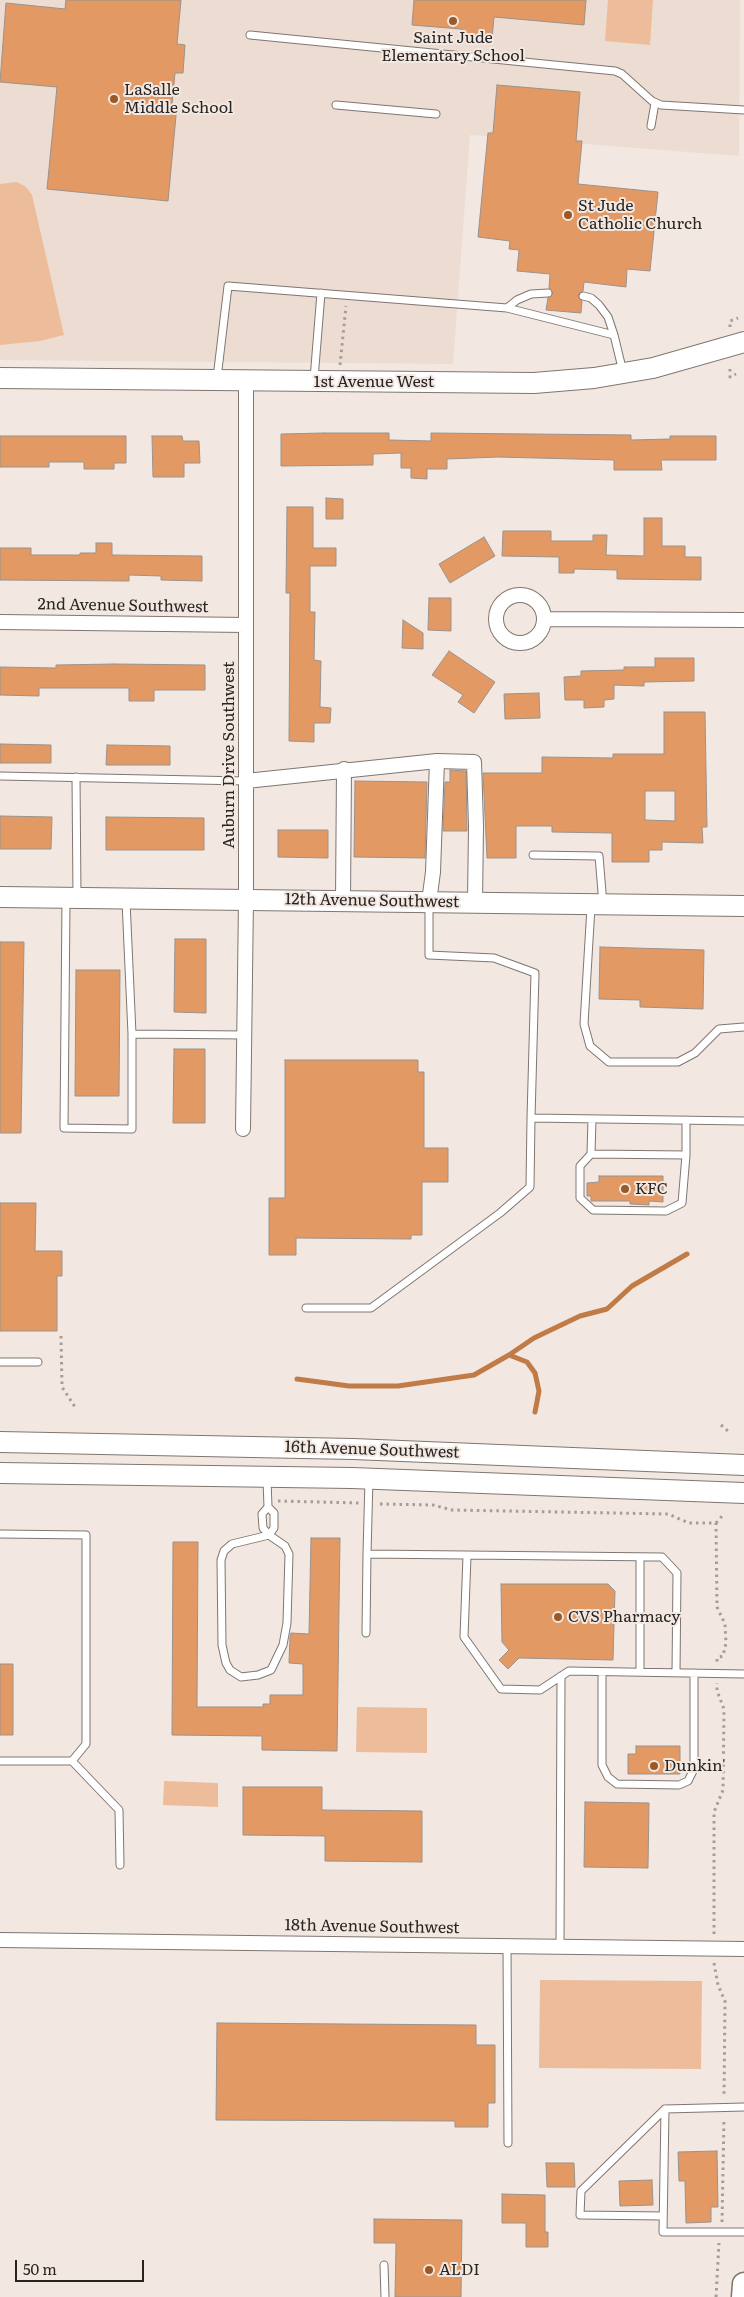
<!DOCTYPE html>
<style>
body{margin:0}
#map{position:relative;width:744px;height:2297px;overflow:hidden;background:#f2e8e1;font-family:Literata,serif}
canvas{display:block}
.scale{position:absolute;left:15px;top:2260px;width:129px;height:22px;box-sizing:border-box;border:2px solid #282422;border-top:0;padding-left:6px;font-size:15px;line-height:18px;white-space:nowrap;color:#282422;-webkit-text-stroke:4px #f2e8e1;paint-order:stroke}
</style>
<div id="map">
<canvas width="744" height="2297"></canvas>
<div class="scale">50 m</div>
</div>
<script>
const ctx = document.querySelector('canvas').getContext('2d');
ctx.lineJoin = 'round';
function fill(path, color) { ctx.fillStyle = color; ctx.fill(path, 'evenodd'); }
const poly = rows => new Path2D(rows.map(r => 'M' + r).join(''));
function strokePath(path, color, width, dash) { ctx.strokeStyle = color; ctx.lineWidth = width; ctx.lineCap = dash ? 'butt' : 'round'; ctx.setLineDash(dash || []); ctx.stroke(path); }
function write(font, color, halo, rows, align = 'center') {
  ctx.font = font + ' Literata,serif'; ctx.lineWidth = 4; ctx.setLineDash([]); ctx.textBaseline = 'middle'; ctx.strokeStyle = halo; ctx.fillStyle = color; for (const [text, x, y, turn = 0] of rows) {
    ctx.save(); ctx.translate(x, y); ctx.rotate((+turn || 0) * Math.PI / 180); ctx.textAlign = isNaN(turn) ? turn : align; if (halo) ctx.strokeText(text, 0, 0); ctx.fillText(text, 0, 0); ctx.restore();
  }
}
fill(poly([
 [0,0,740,0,739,156,470,135,453,364,0,360]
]), '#eddcd1');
fill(poly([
 [608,0,653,0,650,45,605,41],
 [17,182,26,187,32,195,64,335,40,341,0,345,0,184],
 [357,1707,427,1708,427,1753,356,1752],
 [164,1781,218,1783,218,1807,163,1805],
 [540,1980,702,1981,701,2069,539,2068]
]), '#ecbc9b');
strokePath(poly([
 [509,1355,527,1362,535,1373,539,1391,535,1412],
 [297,1379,349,1386,398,1386,474,1375,509,1355,534,1338,580,1316,607,1309,632,1286,687,1254]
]), '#c17b47', 5);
const building = poly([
 [66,0,181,0,177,44,185,45,183,73,175,73,172,104,177,105,168,201,47,189,57,87,0,82,6,3,65,9,66,0],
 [414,0,586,0,584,25,494,17,492,38,460,35,461,29,412,25,414,0],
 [497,85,580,92,576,141,582,141,578,184,658,192,650,271,627,269,626,287,584,282,583,291,578,295,582,301,581,313,546,310,548,298,553,293,549,288,550,274,517,271,519,250,509,249,510,241,478,237,488,133,493,133,497,85],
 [324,433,389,433,389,440,431,441,431,433,631,435,631,440,670,439,670,436,716,436,716,460,661,460,662,470,614,470,614,460,498,457,447,459,447,469,427,469,427,479,411,478,411,468,401,468,401,453,373,454,373,465,281,466,281,434,324,433],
 [0,436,126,436,126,463,114,463,114,469,84,469,84,462,49,462,49,467,0,467,0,436],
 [152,436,182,436,183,441,199,441,200,463,184,463,184,477,153,477,152,436],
 [326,498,343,499,343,519,326,519,326,498],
 [287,507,313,507,313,548,336,548,336,566,310,566,310,612,315,612,314,660,321,661,320,707,331,708,330,723,314,723,314,742,289,741,290,593,286,593,287,507],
 [644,518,662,518,662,546,685,546,685,557,701,557,701,580,617,579,617,570,574,569,574,573,559,573,559,557,502,556,503,531,551,531,551,541,593,541,593,535,607,535,606,555,644,556,644,518],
 [484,537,495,556,450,583,439,564,484,537],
 [96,543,112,543,112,555,202,556,202,581,161,580,161,576,129,575,129,581,0,580,0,548,31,548,31,555,80,555,80,553,96,553,96,543],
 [429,598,451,598,451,631,428,630,429,598],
 [403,620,423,633,423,649,402,648,403,620],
 [449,651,495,682,474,713,458,702,463,695,432,675,449,651],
 [655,658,694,658,694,681,644,682,644,686,614,685,614,699,604,700,604,707,584,708,584,700,565,700,564,677,581,676,581,671,624,670,624,667,655,667,655,658],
 [114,664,205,665,205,690,154,690,154,701,129,701,129,688,39,688,39,696,0,695,0,667,56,668,56,665,114,664],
 [539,693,540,718,505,719,504,694,539,693],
 [664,712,705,712,707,827,702,827,703,843,662,842,662,850,649,850,649,862,612,862,612,833,552,832,552,826,516,826,516,858,487,858,483,773,542,773,542,757,613,758,613,754,664,754,664,712],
 [645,791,675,791,675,821,645,820,645,791],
 [0,744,51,745,51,763,0,763,0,744],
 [107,745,170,746,170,765,106,765,107,745],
 [450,770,466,771,467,831,443,831,445,782,450,782,450,770],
 [355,781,427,782,425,858,354,857,355,781],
 [0,816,52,817,51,849,0,849,0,816],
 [106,817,204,818,204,850,106,850,106,817],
 [278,830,328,830,328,858,278,857,278,830],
 [175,939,206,939,206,1013,174,1012,175,939],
 [0,942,24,942,21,1133,0,1133,0,942],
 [600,947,704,950,703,1009,640,1007,640,1000,599,999,600,947],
 [76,970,120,970,119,1096,75,1096,76,970],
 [174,1049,205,1049,205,1123,173,1123,174,1049],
 [285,1060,418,1060,418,1072,424,1072,424,1148,448,1148,448,1182,422,1182,422,1235,411,1235,411,1239,296,1238,296,1255,269,1255,269,1198,285,1198,285,1060],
 [599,1176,663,1176,663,1202,649,1201,649,1205,630,1204,630,1201,591,1201,591,1196,587,1196,587,1183,599,1182,599,1176],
 [0,1203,36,1203,35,1251,62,1251,62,1276,57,1276,57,1331,0,1331,0,1203],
 [311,1538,340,1538,337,1751,262,1750,262,1736,172,1735,173,1542,198,1542,197,1707,263,1707,263,1704,270,1704,270,1695,303,1695,303,1664,289,1663,290,1637,291,1633,309,1634,311,1538],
 [501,1584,608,1584,615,1591,613,1660,519,1658,508,1669,499,1660,509,1650,502,1642,501,1584],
 [0,1664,13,1664,13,1735,0,1735,0,1664],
 [636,1746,680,1746,680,1774,628,1774,628,1754,636,1754,636,1746],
 [243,1787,322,1787,322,1810,422,1811,422,1862,325,1861,325,1836,243,1835,243,1787],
 [585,1802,649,1803,648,1868,584,1867,585,1802],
 [217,2023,476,2025,476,2045,495,2045,495,2103,488,2103,488,2127,455,2127,455,2121,216,2120,217,2023],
 [717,2151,718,2207,711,2207,711,2222,686,2223,685,2181,679,2181,678,2152,717,2151],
 [546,2163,574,2163,575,2187,547,2187,546,2163],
 [652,2180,653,2205,620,2206,619,2181,652,2180],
 [502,2194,545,2195,545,2232,548,2232,548,2247,526,2247,526,2223,502,2223,502,2194],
 [374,2219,462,2220,461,2297,395,2297,396,2243,374,2243,374,2219]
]);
fill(building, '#e29964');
strokePath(building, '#9b928c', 1);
const lane = poly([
 [250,35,615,71,622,74,652,101,661,105,744,110],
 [336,105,436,114],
 [651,126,655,103],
 [583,296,591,298,599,305,608,317,614,335],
 [507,308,517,300,531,294,548,293],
 [217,378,228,286,507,308,614,335,623,372],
 [314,379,321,293],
 [0,776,246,781],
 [76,777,77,897],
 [533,855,599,856,603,904],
 [66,901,64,1128,132,1129,132,1034],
 [126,901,132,1034,245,1035],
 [429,903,429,955,494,958,535,973,531,1118,744,1121],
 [591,907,584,1024,590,1046,609,1062,678,1062,695,1053,719,1029,744,1027],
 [592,1119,591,1154,686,1155,686,1120],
 [591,1154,580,1166,580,1198,593,1210,666,1211,682,1203,686,1155],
 [306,1308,371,1308,500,1213,530,1187,531,1118],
 [0,1362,38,1362],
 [369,1479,367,1554,662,1557,677,1573,676,1673],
 [267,1480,268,1507,262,1514,263,1528,269,1535,274,1528,274,1513,268,1507],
 [0,1534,86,1535,86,1744,72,1761,0,1761],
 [269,1535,285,1546,289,1554,287,1623,283,1645,271,1670,258,1675,241,1677,230,1670,226,1663,222,1645,221,1560,224,1551,232,1544,269,1535],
 [467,1556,464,1637,501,1689,540,1690,569,1671,744,1674],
 [640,1557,640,1672],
 [366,1633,367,1554],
 [602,1672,602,1765,608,1777,617,1784,679,1785,688,1781,694,1769,694,1673],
 [72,1761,119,1810,120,1865],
 [507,1946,508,2143],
 [560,1947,561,1676],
 [744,2107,665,2109,663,2232,744,2232],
 [663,2216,580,2215,581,2191,665,2109],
 [384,2265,385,2297]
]);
const street = poly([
 '496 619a24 24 0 1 1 48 0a24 24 0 1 1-48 0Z',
 [544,619,744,620],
 [0,622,246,625],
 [437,761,474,762,476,826,475,902],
 [246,781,437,761,433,872,429,902],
 [343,901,344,769],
 [243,1129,246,900,246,381],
 [0,1940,744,1949]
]);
const secondary = poly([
 [0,378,534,383,594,378,653,368,744,342],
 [0,897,744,906],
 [0,1442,353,1449,744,1465],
 [0,1473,352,1478,744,1493]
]);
const primary = poly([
 [743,2297,744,2284]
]);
strokePath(lane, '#7f7670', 9);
strokePath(street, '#7f7670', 16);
strokePath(secondary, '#7f7670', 22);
strokePath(primary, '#7f7670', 25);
strokePath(poly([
 [730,327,730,321,738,318],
 [340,365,346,306],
 [730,369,730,377,736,374],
 [61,1336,62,1387,75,1407],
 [721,1425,728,1431],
 [278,1501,359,1503],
 [380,1504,433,1505,452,1510,668,1514,689,1523,716,1523,717,1607,725,1624,726,1643,723,1656,717,1658,717,1662],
 [716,1523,723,1515],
 [714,1934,714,1812,723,1790,724,1709,717,1691,717,1683],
 [714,1963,718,1985,725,2001,724,2097],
 [722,2222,724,2118],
 [716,2297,719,2243]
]), '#a59d98', 3, [2.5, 4]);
strokePath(lane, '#fff', 7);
strokePath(street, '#fff', 14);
strokePath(secondary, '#fff', 20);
strokePath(primary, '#fff', 22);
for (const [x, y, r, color] of [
 [453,21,5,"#9a5925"],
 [114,99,5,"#9a5925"],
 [568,215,5,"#9a5925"],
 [625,1189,5,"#9a5925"],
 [558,1617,5,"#9a5925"],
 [654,1766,5,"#9a5925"],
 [429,2270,5,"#9a5925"]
]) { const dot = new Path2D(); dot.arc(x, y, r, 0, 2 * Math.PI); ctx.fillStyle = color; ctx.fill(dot); strokePath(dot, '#f2e8e1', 2); }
write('16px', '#282422', '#f2e8e1', [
 ["Saint Jude",453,38,"center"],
 ["Elementary School",453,56,"center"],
 ["LaSalle",124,90],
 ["Middle School",124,108],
 ["St Jude",578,206],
 ["Catholic Church",578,224],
 ["KFC",635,1189],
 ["CVS Pharmacy",568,1617],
 ["Dunkin'",664,1766],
 ["ALDI",439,2270]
], 'left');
write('16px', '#282422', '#f2e8e1', [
 ["1st Avenue West",374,382],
 ["2nd Avenue Southwest",123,606,1],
 ["Auburn Drive Southwest",229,755,-90],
 ["12th Avenue Southwest",372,901,1],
 ["16th Avenue Southwest",372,1450,2],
 ["18th Avenue Southwest",372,1927,1]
]);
</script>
